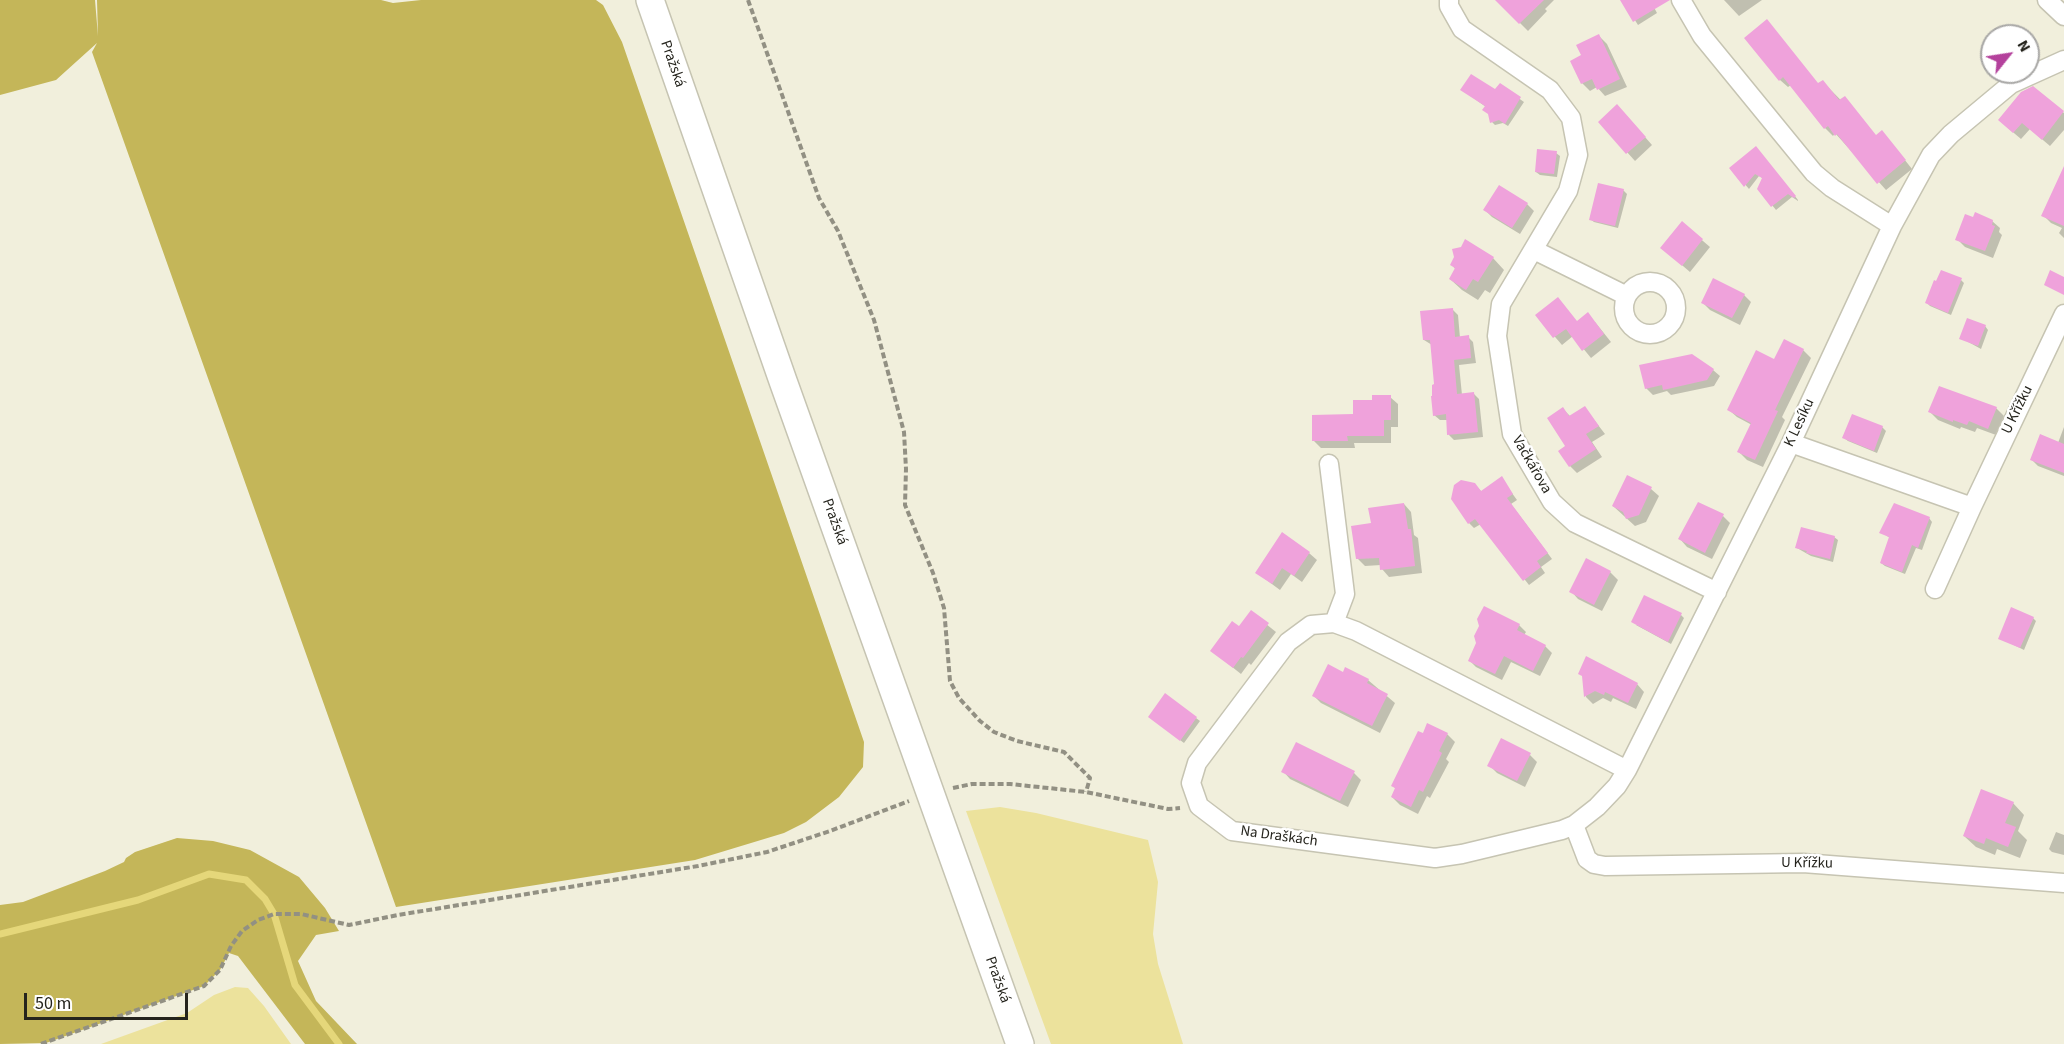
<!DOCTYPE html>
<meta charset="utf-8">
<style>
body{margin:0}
#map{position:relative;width:2064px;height:1044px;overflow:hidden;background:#f1efdc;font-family:"Source Sans 3",sans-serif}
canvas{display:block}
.north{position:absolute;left:1980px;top:24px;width:60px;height:60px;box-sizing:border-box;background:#fff;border:2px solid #a8a7a5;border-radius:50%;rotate:60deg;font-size:16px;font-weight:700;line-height:24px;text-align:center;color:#25241d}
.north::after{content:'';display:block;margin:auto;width:21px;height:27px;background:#b4419c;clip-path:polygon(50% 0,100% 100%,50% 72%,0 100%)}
.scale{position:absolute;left:24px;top:993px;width:164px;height:27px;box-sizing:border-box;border:3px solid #25241d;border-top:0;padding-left:8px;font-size:18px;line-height:21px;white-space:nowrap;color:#25241d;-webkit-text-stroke:4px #fff;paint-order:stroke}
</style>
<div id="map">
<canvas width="2064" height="1044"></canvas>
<div class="north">N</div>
<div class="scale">50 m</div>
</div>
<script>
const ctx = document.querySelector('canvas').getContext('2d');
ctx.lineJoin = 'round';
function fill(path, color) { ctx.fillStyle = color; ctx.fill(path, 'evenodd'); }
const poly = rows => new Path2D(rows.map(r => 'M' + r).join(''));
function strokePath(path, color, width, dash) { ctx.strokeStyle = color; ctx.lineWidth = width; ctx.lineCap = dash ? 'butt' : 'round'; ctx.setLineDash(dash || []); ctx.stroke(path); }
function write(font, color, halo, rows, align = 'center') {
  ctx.font = font + ' "Source Sans 3",sans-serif'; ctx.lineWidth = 5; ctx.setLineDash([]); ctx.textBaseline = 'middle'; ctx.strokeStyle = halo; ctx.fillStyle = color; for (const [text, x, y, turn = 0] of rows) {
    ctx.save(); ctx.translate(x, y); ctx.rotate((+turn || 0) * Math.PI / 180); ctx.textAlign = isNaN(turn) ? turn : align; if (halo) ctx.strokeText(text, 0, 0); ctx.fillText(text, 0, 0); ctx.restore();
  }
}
fill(poly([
 [1000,807,1036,813,1148,840,1158,882,1153,934,1158,964,1183,1044,1051,1044,966,811],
 [235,987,248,988,264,1006,291,1044,101,1044,187,1013,214,995]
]), '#ece29c');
fill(poly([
 [0,0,95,0,98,36,97,0,381,0,393,3,421,0,596,0,603,5,622,42,864,742,863,767,839,797,806,822,784,833,695,860,396,907,92,52,97,43,56,80,0,95],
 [177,838,213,841,250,850,299,877,325,908,339,931,316,935,298,961,316,1001,357,1044,305,1044,238,956,229,953,220,970,204,986,46,1043,0,1044,0,905,23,902,105,871,124,862,126,858,135,852]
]), '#c4b659');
fill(poly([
 [1497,0,1554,0,1545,9,1547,11,1528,31],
 [1622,0,1650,0,1657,13,1638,25],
 [1724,0,1762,0,1739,16],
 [1599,36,1607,44,1627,87,1605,96,1597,87,1590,91,1582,83,1583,56],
 [1747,38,1819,85,1823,82,1876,136,1889,140,1912,169,1886,190,1835,133,1833,136,1825,128,1791,85,1788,87,1780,80],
 [1500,85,1524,102,1508,126,1503,123,1495,125,1492,122,1486,107,1462,90,1496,92],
 [2033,88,2064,113,2064,130,2050,146,2030,129,2021,139,2008,128],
 [1625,114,1652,145,1635,161,1600,122],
 [1759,151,1798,200,1798,201,1792,197,1776,210,1759,189,1764,179,1759,176,1749,189,1731,168],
 [1556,153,1560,156,1557,177,1540,175,1536,172],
 [1623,190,1627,194,1618,228,1594,222,1590,219],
 [2064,197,2064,238,2059,233,2062,228,2051,223,2043,215],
 [1527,204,1534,211,1520,234,1492,217,1485,210],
 [1992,221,2000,228,1999,232,2002,235,1993,258,1965,247,1957,239],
 [1682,223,1710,247,1690,272,1662,248],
 [1493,258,1504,270,1490,293,1485,290,1478,300,1462,290,1450,279,1456,270,1452,265],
 [1961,280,1964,283,1951,315,1930,306,1927,303],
 [1744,295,1751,302,1740,325,1710,310,1702,302],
 [1558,299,1577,322,1595,322,1611,342,1591,358,1573,336,1562,345,1537,316],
 [1452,309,1458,315,1460,338,1468,337,1473,342,1476,363,1459,365,1462,395,1474,394,1479,399,1483,437,1454,440,1449,435,1448,420,1440,420,1434,415,1436,386,1432,345,1424,340],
 [1985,326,1988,330,1981,349,1961,338],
 [1803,350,1811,358,1782,417,1785,420,1763,467,1747,460,1739,452,1752,425,1737,417,1729,410,1775,361],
 [1713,370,1720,376,1714,386,1671,395,1667,391,1653,395,1646,388],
 [1390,397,1398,404,1398,427,1391,427,1391,443,1354,443,1355,448,1321,448,1314,441,1374,401],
 [1585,408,1605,434,1592,442,1602,457,1577,473,1570,466,1563,409,1571,417],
 [1996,408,2004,416,1996,435,1977,428,1975,432,1961,427,1960,429,1938,420,1930,412],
 [1882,427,1886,431,1877,453,1848,441,1844,438],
 [2064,427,2064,476,2038,466,2032,460,2058,443],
 [1628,477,1651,489,1659,496,1646,522,1635,526,1613,506],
 [1501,478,1517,500,1511,504,1552,559,1541,567,1545,573,1529,585,1481,524,1474,528,1469,523,1474,484,1482,492],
 [1404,504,1411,512,1414,535,1418,538,1422,573,1389,577,1382,569,1381,565,1365,566,1357,558],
 [1723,516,1730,523,1712,559,1687,547,1680,539],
 [1929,518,1932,522,1922,550,1916,548,1905,574,1885,566,1881,563,1890,538,1881,532],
 [1834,537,1838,540,1833,562,1811,556,1797,548],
 [1309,553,1317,560,1302,582,1291,574,1280,590,1257,573],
 [1610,572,1618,580,1602,611,1578,599,1571,591],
 [1251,612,1276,632,1251,665,1249,663,1241,674,1212,651,1239,628],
 [1681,615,1684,618,1671,644,1636,625],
 [2033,618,2036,621,2024,650,2000,638],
 [1519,625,1526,632,1524,635,1545,646,1552,653,1540,676,1511,662,1502,680,1476,667,1469,660],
 [1344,673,1368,680,1395,703,1380,733,1321,703,1314,696],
 [1584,678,1637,684,1644,692,1636,709,1613,698,1611,702,1603,698,1593,704,1586,697],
 [1196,718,1200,721,1184,743,1153,720],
 [1447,734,1455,742,1446,759,1449,762,1430,798,1427,796,1418,814,1400,805,1392,797,1396,789,1392,785],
 [1530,755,1537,762,1525,787,1497,773,1489,765],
 [1283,771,1354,773,1361,780,1348,807,1290,779],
 [2013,803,2024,815,2018,831,2027,840,2020,858,1997,849,1995,855,1976,847,1964,836],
 [2056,832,2064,835,2064,855,2052,852,2049,849]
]), '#0003');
strokePath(poly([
 [0,934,138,900,209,874,246,880,265,899,274,914,295,985,339,1044]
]), '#e5d77a', 7);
fill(poly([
 [1495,0,1544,0,1519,24],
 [1620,0,1670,0,1633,22],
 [1767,19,1818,83,1823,80,1839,100,1845,96,1876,135,1882,130,1906,160,1877,184,1837,134,1835,136,1828,126,1824,129,1783,77,1779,81,1744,38],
 [1599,34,1620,79,1597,90,1592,79,1581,84,1570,61,1581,55,1576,45],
 [1471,74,1495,89,1500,83,1521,97,1505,124,1499,120,1490,123,1488,114,1482,110,1485,106,1460,90],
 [2033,86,2064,111,2042,140,2022,123,2013,133,1998,120,2021,92],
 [1617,104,1646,137,1626,154,1598,122],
 [1756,146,1796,196,1794,198,1788,194,1771,207,1757,189,1762,178,1755,174,1744,187,1729,168],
 [1537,149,1557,151,1554,174,1535,172],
 [2064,166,2064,226,2041,216],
 [1598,183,1624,189,1615,226,1589,220],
 [1499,185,1528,203,1512,228,1483,210],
 [1975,212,1993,220,1992,225,1995,226,1985,251,1955,240,1965,214,1973,217],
 [1682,221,1703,239,1682,266,1660,248],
 [1465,239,1494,257,1478,282,1473,279,1466,290,1449,279,1455,268,1450,265,1454,257,1452,249,1461,247],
 [1941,270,1962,278,1948,313,1925,303,1934,280,1936,281],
 [2050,270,2064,277,2064,295,2044,285],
 [1713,278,1745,294,1732,318,1701,303],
 [1558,297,1577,321,1588,312,1604,334,1582,351,1566,329,1553,338,1535,315],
 [1453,308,1455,337,1469,335,1471,358,1454,360,1457,394,1474,392,1478,432,1447,435,1446,414,1433,416,1431,396,1432,396,1432,385,1434,384,1430,340,1423,340,1420,311],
 [1967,318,1986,325,1978,346,1959,339],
 [1784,339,1804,349,1775,410,1778,411,1755,460,1737,452,1751,423,1727,410,1756,350,1774,359],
 [1692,354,1714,369,1707,380,1663,390,1662,385,1645,389,1639,365],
 [1939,386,1997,407,1988,429,1969,421,1967,425,1953,420,1953,422,1928,412],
 [1372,395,1391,395,1391,420,1384,420,1384,436,1347,436,1348,441,1312,441,1312,415,1353,414,1353,400,1372,400],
 [1585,406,1599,426,1586,434,1596,449,1569,467,1558,451,1565,446,1547,418,1563,407,1569,416],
 [1852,414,1883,426,1874,451,1842,438],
 [2040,434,2064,444,2064,473,2030,460],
 [1627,475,1652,487,1639,515,1626,519,1623,512,1612,506],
 [1502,476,1513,494,1507,498,1548,553,1537,561,1541,567,1523,581,1475,519,1468,524,1451,499,1454,485,1461,480,1475,483,1481,491],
 [1698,502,1724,514,1705,553,1678,539],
 [1404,503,1408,529,1411,529,1415,566,1380,570,1379,558,1356,559,1351,526,1371,523,1368,508],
 [1894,503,1930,517,1918,548,1912,545,1902,572,1880,563,1889,537,1879,533],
 [1801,527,1835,536,1830,559,1806,553,1807,551,1795,548],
 [1282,532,1310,552,1294,576,1282,568,1272,584,1255,573],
 [1586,558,1611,571,1594,605,1569,592],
 [1644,595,1682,613,1668,642,1631,622],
 [1484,606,1520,624,1517,630,1546,645,1533,671,1504,656,1495,674,1468,661,1476,643,1474,636,1479,626,1477,619],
 [2011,607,2034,617,2020,648,1998,639],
 [1251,610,1269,623,1243,658,1241,657,1233,668,1210,651,1232,621,1239,626],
 [1586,656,1638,683,1628,703,1605,692,1604,695,1595,691,1584,697,1582,676,1578,674],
 [1328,664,1343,672,1345,667,1369,679,1367,683,1388,694,1372,726,1312,696],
 [1165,693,1197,717,1180,741,1148,717],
 [1427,723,1448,733,1439,751,1442,753,1423,792,1419,790,1411,807,1391,797,1395,788,1391,786,1418,731,1423,733],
 [1501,738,1531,753,1517,781,1487,766],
 [1296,742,1355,771,1340,801,1281,772],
 [1981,789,2014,802,2005,823,2016,827,2008,847,1986,838,1984,844,1963,836]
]), '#efa2db');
const street = poly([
 [1449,0,1449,6,1462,29,1550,90,1571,118,1578,155,1568,191,1501,304,1497,336,1512,434,1552,502,1575,523,1717,592],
 [1681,0,1702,36,1814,173,1832,188,1892,226],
 [2047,0,2064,16],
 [1534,250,1627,296],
 '1624 308a26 26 0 1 1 52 0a26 26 0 1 1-52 0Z',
 [1791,443,1972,507],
 [1329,464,1345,594,1334,623],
 [1935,589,1972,507,2064,314],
 [1627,770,1356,631,1334,623,1311,625,1288,642,1197,763,1191,783,1199,806,1232,831,1435,858,1462,854,1562,830,1574,825,1597,807,1617,786,1627,770,1791,443,1892,226,1931,155,1951,134,2011,84,2064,60],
 [1574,825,1587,859,1594,864,1605,866,1803,863,2064,883]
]);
const secondary = poly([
 [650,0,783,381,1020,1044]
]);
strokePath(street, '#c6c4b2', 21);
strokePath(secondary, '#c6c4b2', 30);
strokePath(poly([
 [748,0,819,198,838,231,874,320,904,432,906,469,905,505,933,573,944,608,950,681,959,698,980,721,994,732,1017,741,1064,752,1090,778,1086,792],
 [953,788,972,784,1010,784,1086,792,1168,809,1180,808],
 [41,1044,204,986,220,970,231,946,242,931,258,920,274,914,301,914,349,925,398,915,698,866,767,852,830,831,909,801]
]), '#929083', 4, [6, 3]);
strokePath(street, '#fff', 18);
strokePath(secondary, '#fff', 27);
write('15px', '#25241d', '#fff', [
 ["Pražská",672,64,71],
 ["U Křížku",2018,410,-64],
 ["K Lesíku",1800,423,-65],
 ["Vačkářova",1531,465,60],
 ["Pražská",834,522,70],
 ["Na Draškách",1279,837,8],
 ["U Křížku",1807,864,1],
 ["Pražská",997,980,70]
]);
</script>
